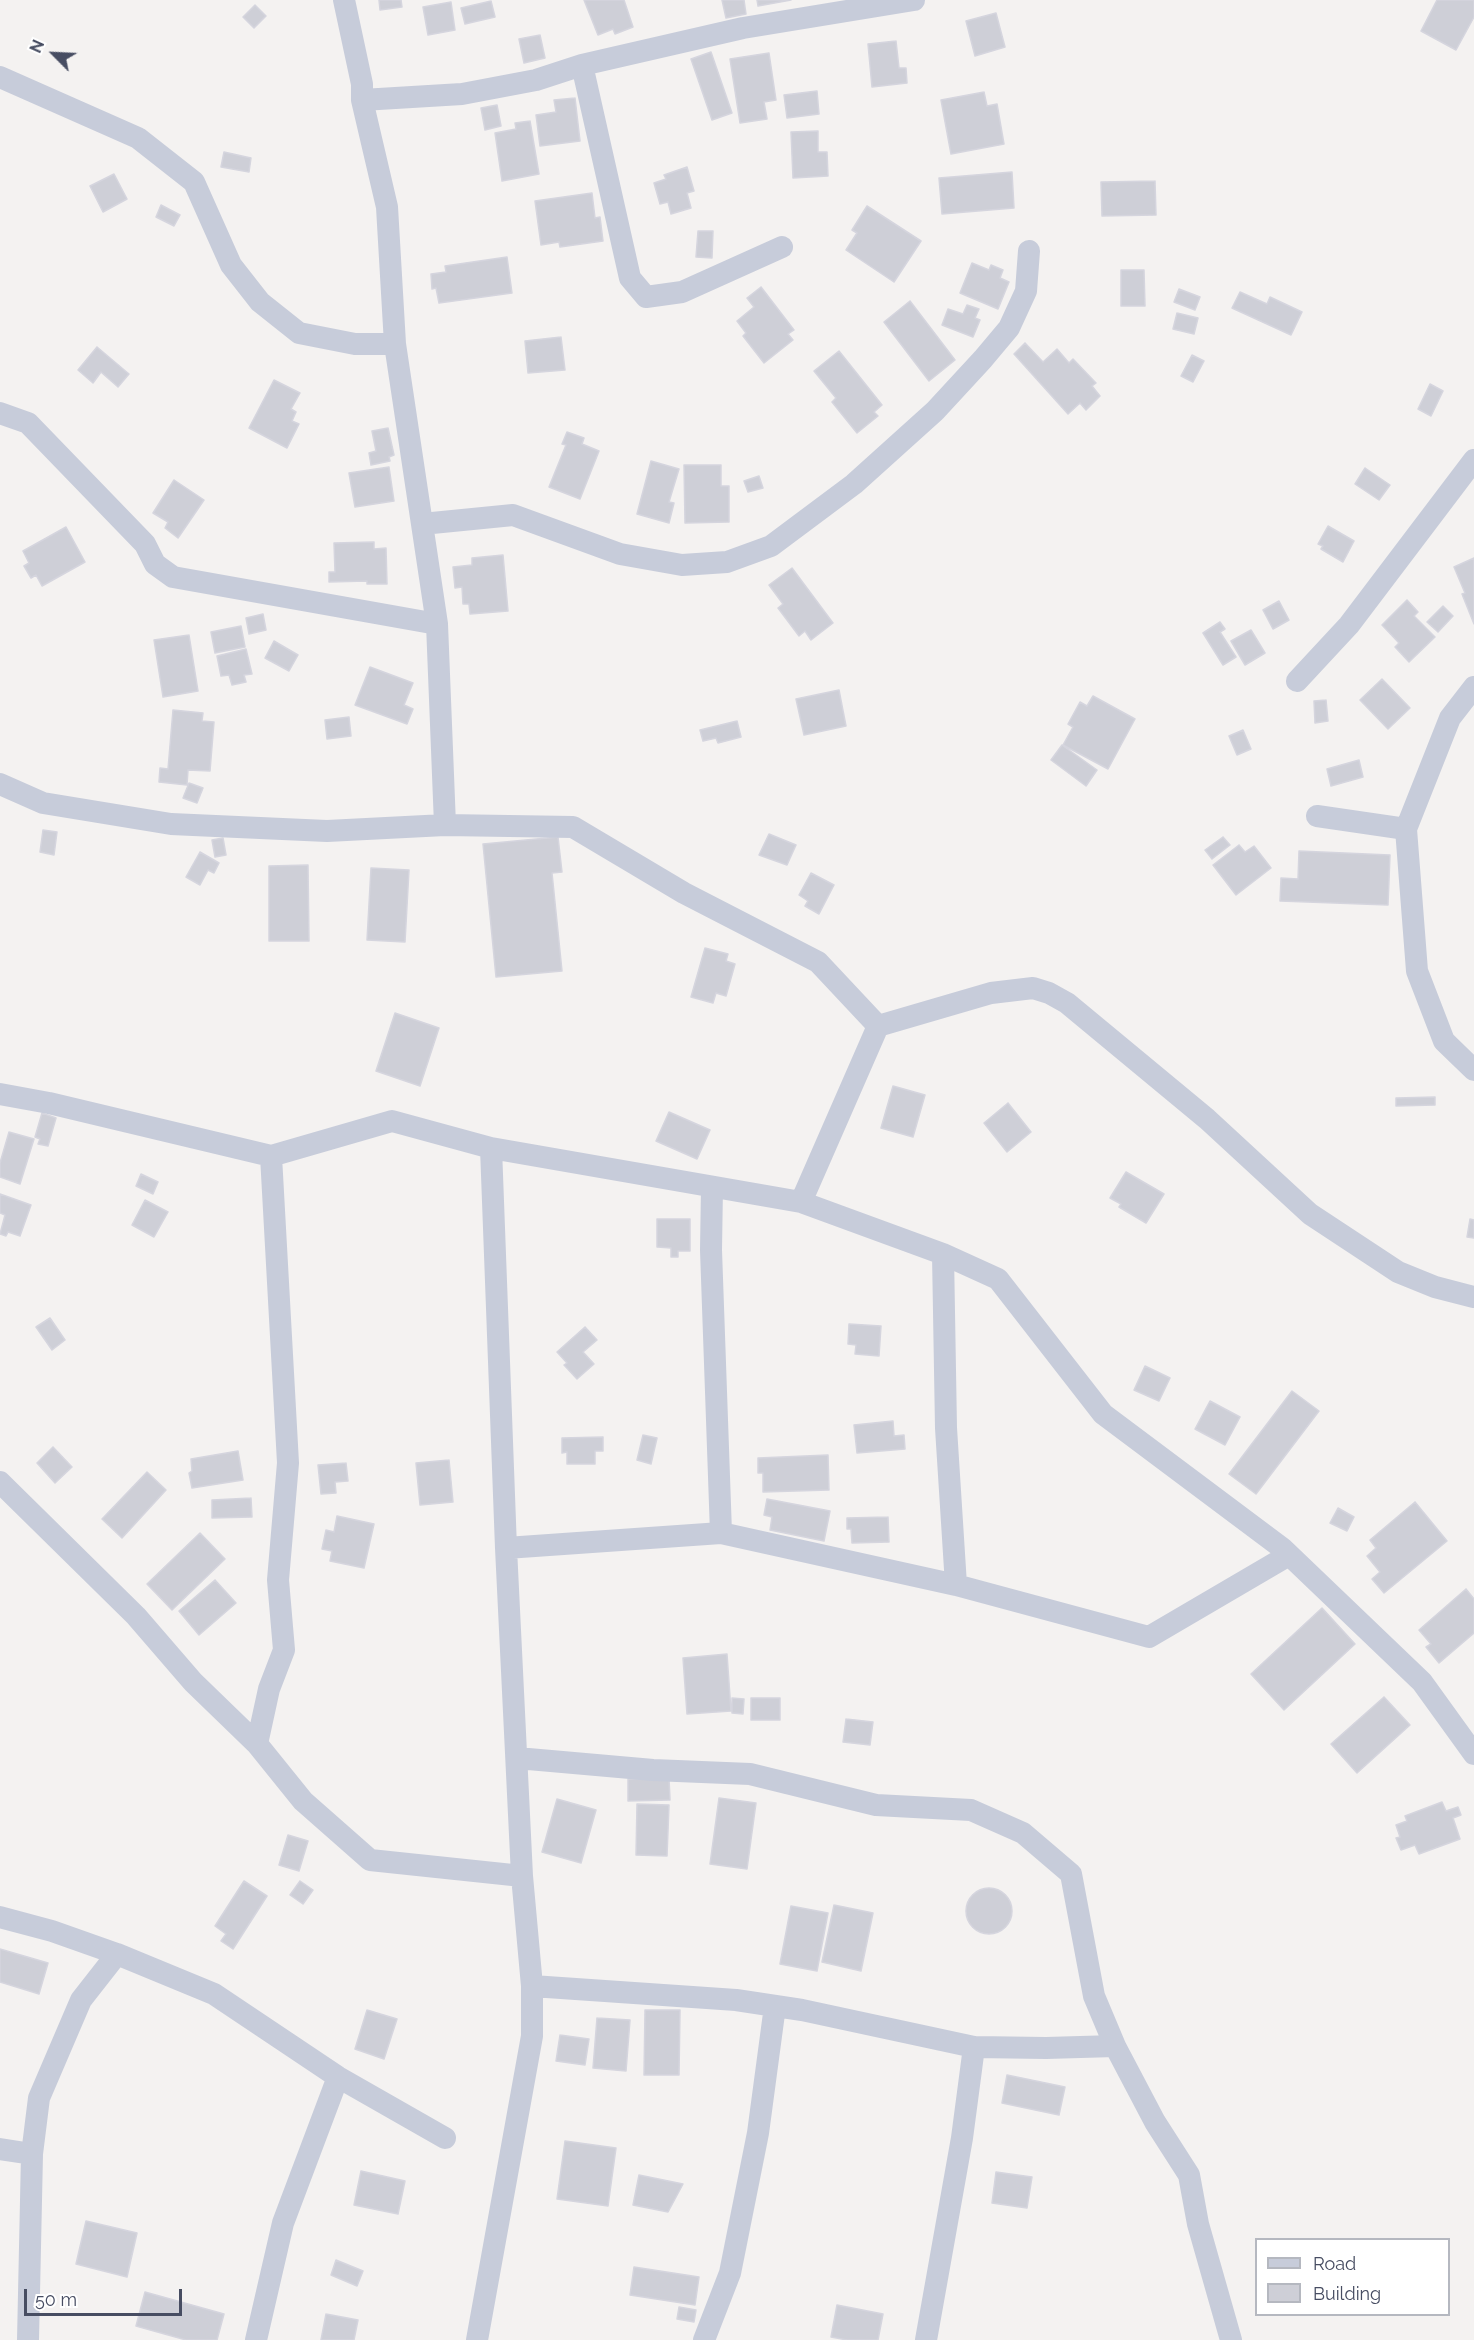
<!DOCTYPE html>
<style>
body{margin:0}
#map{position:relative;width:1474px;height:2340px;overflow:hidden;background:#f4f2f1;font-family:Raleway,sans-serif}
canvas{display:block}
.legend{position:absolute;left:1255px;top:2238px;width:195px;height:78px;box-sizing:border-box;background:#fff;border:2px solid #b5b8c0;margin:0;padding:8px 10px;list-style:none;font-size:18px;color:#474d62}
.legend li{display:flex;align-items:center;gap:12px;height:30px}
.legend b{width:30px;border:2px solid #b5b8c0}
.north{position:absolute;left:24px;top:24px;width:60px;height:60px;-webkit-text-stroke:4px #fff;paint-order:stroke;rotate:294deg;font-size:16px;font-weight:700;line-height:24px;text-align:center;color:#474d62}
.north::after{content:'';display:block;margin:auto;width:21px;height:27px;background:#474d62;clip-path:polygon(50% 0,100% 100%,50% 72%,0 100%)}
.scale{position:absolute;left:24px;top:2289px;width:158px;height:27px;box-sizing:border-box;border:3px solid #474d62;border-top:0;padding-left:8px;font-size:18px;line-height:21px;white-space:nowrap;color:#474d62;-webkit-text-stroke:4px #fff;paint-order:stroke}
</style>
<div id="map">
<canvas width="1474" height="2340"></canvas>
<ul class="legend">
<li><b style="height:8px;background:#c7ccda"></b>Road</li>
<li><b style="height:16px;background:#cecfd7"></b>Building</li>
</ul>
<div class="north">N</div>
<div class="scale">50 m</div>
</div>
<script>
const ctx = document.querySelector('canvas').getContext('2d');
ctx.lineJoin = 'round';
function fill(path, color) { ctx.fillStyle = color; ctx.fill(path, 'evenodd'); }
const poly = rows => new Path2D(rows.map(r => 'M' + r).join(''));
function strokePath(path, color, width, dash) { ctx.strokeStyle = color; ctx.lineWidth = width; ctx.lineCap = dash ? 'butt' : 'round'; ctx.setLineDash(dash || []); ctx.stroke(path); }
const building = poly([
 [379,0,401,0,402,7,380,10,379,0],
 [584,0,624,0,633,27,615,34,613,29,598,35,584,0],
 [722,0,744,0,746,14,726,18,722,0],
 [757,0,791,0,758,6,757,0],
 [1437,0,1474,0,1474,17,1456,50,1421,31,1437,0],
 [491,1,495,17,465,24,461,8,491,1],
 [451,2,455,30,428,35,423,7,451,2],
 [255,5,266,16,254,28,243,17,255,5],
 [996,13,1005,47,975,56,966,21,996,13],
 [540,35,545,58,524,63,519,39,540,35],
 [896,41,899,68,906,68,907,83,872,87,868,44,896,41],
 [711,52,732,113,712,120,691,59,711,52],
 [769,53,776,100,764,102,767,119,740,123,730,59,769,53],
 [817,91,819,114,787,118,784,95,817,91],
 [984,92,987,106,997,104,1004,144,951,154,941,100,984,92],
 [575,98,580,141,540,146,536,115,556,112,554,100,575,98],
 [497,105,501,126,485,130,481,108,497,105],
 [530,121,539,174,502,181,495,133,516,129,515,123,530,121],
 [818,131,818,152,827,152,828,176,793,178,791,132,818,131],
 [224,152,251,158,249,172,221,167,224,152],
 [687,167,694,191,687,193,691,208,671,214,668,202,660,204,654,183,666,179,664,175,687,167],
 [1012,172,1014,208,942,214,939,178,1012,172],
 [114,174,127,199,103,212,90,186,114,174],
 [1155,181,1156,215,1102,216,1101,182,1155,181],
 [592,193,595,218,600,217,603,241,560,247,559,242,541,245,535,201,592,193],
 [161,205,180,215,174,226,156,217,161,205],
 [867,206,921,241,894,282,846,250,857,233,852,230,867,206],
 [698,231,713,231,712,258,696,257,698,231],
 [507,257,512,293,439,303,436,288,432,289,431,274,446,272,445,266,507,257],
 [972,263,989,270,991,265,1003,270,1000,278,1009,282,998,309,960,293,972,263],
 [1121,270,1144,270,1145,306,1121,306,1121,270],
 [761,287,794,330,788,334,793,340,764,363,743,336,746,333,737,321,754,307,747,298,761,287],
 [1179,289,1200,297,1195,310,1174,302,1179,289],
 [1240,292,1267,304,1270,297,1302,312,1291,335,1232,308,1240,292],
 [910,301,955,360,929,381,884,322,910,301],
 [967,305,979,309,975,318,980,320,973,337,942,325,948,309,963,314,967,305],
 [1177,313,1198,318,1194,334,1173,329,1177,313],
 [561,337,565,370,528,373,525,341,561,337],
 [1025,343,1043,362,1057,349,1069,363,1073,359,1096,383,1092,386,1100,396,1086,410,1080,403,1068,414,1014,354,1025,343],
 [97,347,129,374,118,387,101,372,93,383,78,370,97,347],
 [839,351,882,405,874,412,878,416,857,433,832,402,836,398,814,371,839,351],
 [1192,355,1204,361,1193,382,1181,376,1192,355],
 [274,380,300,393,291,409,296,412,292,421,299,424,287,448,249,428,274,380],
 [1430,384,1443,391,1431,416,1418,409,1430,384],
 [388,428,394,455,389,457,390,461,371,465,369,453,376,451,372,431,388,428],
 [567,432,584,438,582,444,599,451,580,499,549,487,566,445,562,444,567,432],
 [651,461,679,469,669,502,674,503,669,523,637,514,651,461],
 [684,465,721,465,721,486,729,486,729,522,685,523,684,465],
 [389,467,394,501,355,507,349,473,389,467],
 [1365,468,1390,485,1379,500,1355,484,1365,468],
 [759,476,763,488,748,492,744,481,759,476],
 [174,480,204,500,178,538,165,528,168,522,153,513,174,480],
 [1328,526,1354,541,1343,562,1321,549,1323,546,1318,544,1328,526],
 [66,527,85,562,42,586,36,575,31,578,24,566,29,563,23,551,66,527],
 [374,542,374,549,386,548,387,584,367,584,367,581,329,582,329,572,335,572,334,543,374,542],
 [503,555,508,611,470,614,469,604,463,604,462,587,455,588,453,567,472,565,472,558,503,555],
 [1474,558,1474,624,1462,594,1465,593,1454,567,1474,558],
 [792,568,833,623,811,640,805,631,799,636,778,608,783,604,769,585,792,568],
 [1407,600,1418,612,1414,616,1435,637,1409,662,1395,647,1399,643,1382,625,1407,600],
 [1279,601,1289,620,1273,629,1263,610,1279,601],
 [1443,606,1453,616,1438,632,1427,622,1443,606],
 [263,614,266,630,249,634,246,618,263,614],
 [1220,622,1225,629,1220,632,1236,657,1223,665,1203,633,1220,622],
 [241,626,245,647,215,653,211,632,241,626],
 [1251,630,1265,653,1245,665,1231,641,1251,630],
 [189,635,198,691,163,697,154,640,189,635],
 [274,641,298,655,289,671,265,658,274,641],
 [246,649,252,674,244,675,246,682,232,685,229,675,221,676,217,656,246,649],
 [370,667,413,683,404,705,413,709,407,724,355,705,370,667],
 [1382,679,1410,708,1388,729,1360,700,1382,679],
 [839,690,846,726,804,735,796,699,839,690],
 [1093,696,1135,719,1108,769,1063,745,1073,727,1068,724,1080,702,1087,706,1093,696],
 [1326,700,1328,721,1315,723,1314,701,1326,700],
 [173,710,203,713,202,721,214,722,210,771,188,770,187,785,159,782,160,768,168,769,173,710],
 [349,717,351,736,327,739,325,720,349,717],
 [737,721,741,737,718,743,716,738,703,741,700,730,737,721],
 [1243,730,1251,749,1237,755,1229,736,1243,730],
 [1062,745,1097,770,1086,786,1051,760,1062,745],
 [1359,760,1363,777,1331,786,1327,769,1359,760],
 [189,783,203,788,197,803,183,798,189,783],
 [43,830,57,832,54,855,40,852,43,830],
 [769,834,796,845,787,865,759,855,769,834],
 [558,837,562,872,552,873,562,971,496,977,483,844,558,837],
 [1223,837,1230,845,1212,859,1205,850,1223,837],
 [223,838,226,855,215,857,212,840,223,838],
 [1239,845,1245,852,1254,846,1271,868,1236,895,1213,865,1239,845],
 [1299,851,1390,855,1388,905,1280,901,1281,878,1298,879,1299,851],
 [200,852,219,863,214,873,208,870,200,885,186,877,200,852],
 [308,865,309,941,269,941,269,866,308,865],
 [371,868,409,870,405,942,367,940,371,868],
 [811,873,834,885,819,914,805,906,808,901,799,895,811,873],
 [705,948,728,954,726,961,735,964,726,996,716,993,713,1003,691,997,705,948],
 [395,1013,439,1028,420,1086,376,1071,395,1013],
 [893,1086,925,1095,913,1137,881,1128,893,1086],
 [1435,1097,1435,1105,1396,1106,1396,1098,1435,1097],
 [1008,1103,1031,1132,1007,1152,984,1123,1008,1103],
 [669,1112,710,1130,697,1159,656,1141,669,1112],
 [42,1113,56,1118,48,1146,38,1144,40,1139,35,1137,42,1113],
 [9,1132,34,1139,20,1184,0,1177,0,1163,9,1132],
 [1126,1172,1164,1194,1146,1223,1119,1207,1121,1204,1110,1198,1126,1172],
 [141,1174,158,1182,153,1194,136,1186,141,1174],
 [0,1194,31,1205,20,1236,8,1232,6,1236,0,1234,5,1215,0,1213,0,1194],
 [145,1200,168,1212,154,1237,132,1225,145,1200],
 [657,1219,690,1219,690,1251,678,1251,678,1257,671,1257,671,1248,657,1247,657,1219],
 [1470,1219,1474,1220,1474,1238,1467,1237,1470,1219],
 [50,1318,65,1340,52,1350,36,1327,50,1318],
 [849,1324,881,1326,879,1356,855,1354,856,1345,848,1344,849,1324],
 [585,1327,597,1340,583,1352,594,1364,577,1379,564,1365,567,1363,557,1352,585,1327],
 [1145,1366,1170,1378,1159,1401,1134,1390,1145,1366],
 [1292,1391,1319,1411,1256,1494,1229,1474,1292,1391],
 [1210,1401,1240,1417,1225,1445,1195,1429,1210,1401],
 [893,1421,894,1436,904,1435,905,1449,857,1453,854,1425,893,1421],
 [643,1435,657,1438,651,1464,637,1460,643,1435],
 [603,1437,603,1451,595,1451,595,1464,567,1464,567,1452,562,1453,562,1438,603,1437],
 [53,1447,72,1467,55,1483,37,1463,53,1447],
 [238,1451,243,1480,192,1488,189,1473,192,1471,191,1459,238,1451],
 [828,1455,829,1490,763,1492,763,1473,758,1473,758,1458,828,1455],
 [449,1460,453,1502,420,1505,416,1463,449,1460],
 [346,1463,348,1481,335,1482,336,1493,321,1494,318,1465,346,1463],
 [147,1472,166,1490,122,1538,102,1519,147,1472],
 [251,1498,252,1517,212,1518,212,1500,251,1498],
 [767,1499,830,1511,824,1541,770,1530,772,1517,764,1515,767,1499],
 [1415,1502,1447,1541,1384,1593,1372,1579,1380,1572,1367,1556,1376,1548,1370,1540,1415,1502],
 [1338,1508,1354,1517,1347,1531,1330,1523,1338,1508],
 [337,1516,374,1524,364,1568,330,1561,332,1551,322,1549,326,1530,334,1532,337,1516],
 [888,1517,889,1542,852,1543,851,1529,847,1529,847,1518,888,1517],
 [200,1533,225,1559,172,1610,147,1584,200,1533],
 [215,1580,236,1603,199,1635,179,1611,215,1580],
 [1466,1589,1474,1599,1474,1633,1439,1663,1426,1647,1431,1644,1419,1630,1466,1589],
 [1322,1608,1355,1644,1284,1710,1251,1674,1322,1608],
 [727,1654,731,1711,687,1714,683,1658,727,1654],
 [1384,1697,1410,1725,1357,1773,1331,1744,1384,1697],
 [732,1698,744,1699,743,1714,732,1713,732,1698],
 [751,1698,780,1698,780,1720,751,1720,751,1698],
 [846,1719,873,1722,870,1745,843,1742,846,1719],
 [669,1778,670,1800,628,1801,628,1779,669,1778],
 [719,1798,756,1803,747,1869,710,1864,719,1798],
 [557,1799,596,1810,581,1863,542,1852,557,1799],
 [1442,1802,1446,1811,1458,1807,1461,1815,1453,1818,1460,1839,1419,1854,1415,1845,1401,1850,1396,1838,1400,1837,1396,1825,1407,1821,1405,1816,1442,1802],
 [637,1804,669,1805,667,1856,636,1855,637,1804],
 [288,1835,308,1841,299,1871,279,1865,288,1835],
 [244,1881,267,1896,233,1949,221,1941,226,1934,215,1926,244,1881],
 [300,1881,313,1890,303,1904,290,1895,300,1881],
 '966 1911a23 23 0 1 1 46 0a23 23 0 1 1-46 0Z',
 [834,1905,873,1913,861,1971,822,1962,834,1905],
 [791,1906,828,1913,817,1971,780,1964,791,1906],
 [0,1949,48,1963,39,1994,0,1982,0,1949],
 [367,2010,397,2019,384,2059,355,2049,367,2010],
 [645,2010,680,2010,679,2075,644,2075,645,2010],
 [597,2018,630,2020,626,2071,593,2068,597,2018],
 [560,2035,589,2039,585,2065,556,2061,560,2035],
 [1007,2075,1065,2087,1059,2115,1002,2103,1007,2075],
 [565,2141,616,2148,608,2206,557,2199,565,2141],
 [361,2171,405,2181,398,2214,354,2205,361,2171],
 [996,2172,1032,2177,1027,2208,992,2203,996,2172],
 [639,2175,683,2184,668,2212,633,2205,639,2175],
 [86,2221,137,2233,127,2277,76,2264,86,2221],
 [336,2260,363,2271,357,2286,331,2275,336,2260],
 [634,2267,699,2277,695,2305,630,2295,634,2267],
 [145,2292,224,2314,217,2340,186,2340,136,2326,145,2292],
 [837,2305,883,2314,878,2340,847,2340,831,2337,837,2305],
 [679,2307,696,2310,694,2322,677,2319,679,2307],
 [326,2314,358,2320,354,2340,321,2340,326,2314]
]);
fill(building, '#cecfd7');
strokePath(building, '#d5d5de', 1.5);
strokePath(poly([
 [582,65,630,278,646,297,682,292,782,247],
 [0,77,138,138,194,182,231,265,260,302,299,333,355,344,395,344],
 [362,100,462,94,536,80,582,65,743,28,914,0],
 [0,413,28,423,145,544,155,564,173,577,437,624,395,344,387,207,362,100,362,84,344,0],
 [422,524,513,515,620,554,682,565,727,562,771,546,854,484,935,411,983,359,1009,328,1026,291,1029,251],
 [437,624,445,825,573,827,684,893,818,962,878,1026],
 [1297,681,1349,625,1474,460],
 [1474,687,1450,718,1406,829,1417,971,1444,1041,1474,1070],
 [0,784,43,803,171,824,327,831,445,825],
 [1317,816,1406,829],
 [0,1094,49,1103,271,1156,392,1121,491,1148,801,1202,878,1026,991,993,1033,988,1049,993,1067,1003,1207,1119,1310,1214,1398,1272,1435,1287,1474,1297],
 [712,1187,711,1250,721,1533],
 [801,1202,943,1254,998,1279,1103,1414,1282,1548,1422,1682,1474,1754],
 [943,1254,946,1428,956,1585],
 [0,1482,136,1616,193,1682,257,1744,303,1801,370,1860,522,1876],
 [506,1548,721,1533,956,1585,1149,1637,1289,1555],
 [257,1744,269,1689,284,1650,278,1580,288,1463,271,1156],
 [517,1758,653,1770,750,1774,876,1805,971,1810,1023,1833,1071,1874,1094,1996,1115,2046,1155,2122,1189,2175,1198,2224,1231,2340],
 [0,1917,52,1931,117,1954,214,1994,338,2077,445,2138],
 [532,1986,736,2000,802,2010,974,2047,1046,2048,1115,2046],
 [0,2149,32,2154,39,2098,81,2000,117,1954],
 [28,2340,32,2154],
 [256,2340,283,2223,338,2077],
 [477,2340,532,2036,532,1986,522,1876,506,1548,491,1148],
 [704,2340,730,2273,758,2133,775,2006],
 [926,2340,962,2138,974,2047]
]), '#c7ccda', 22);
</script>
